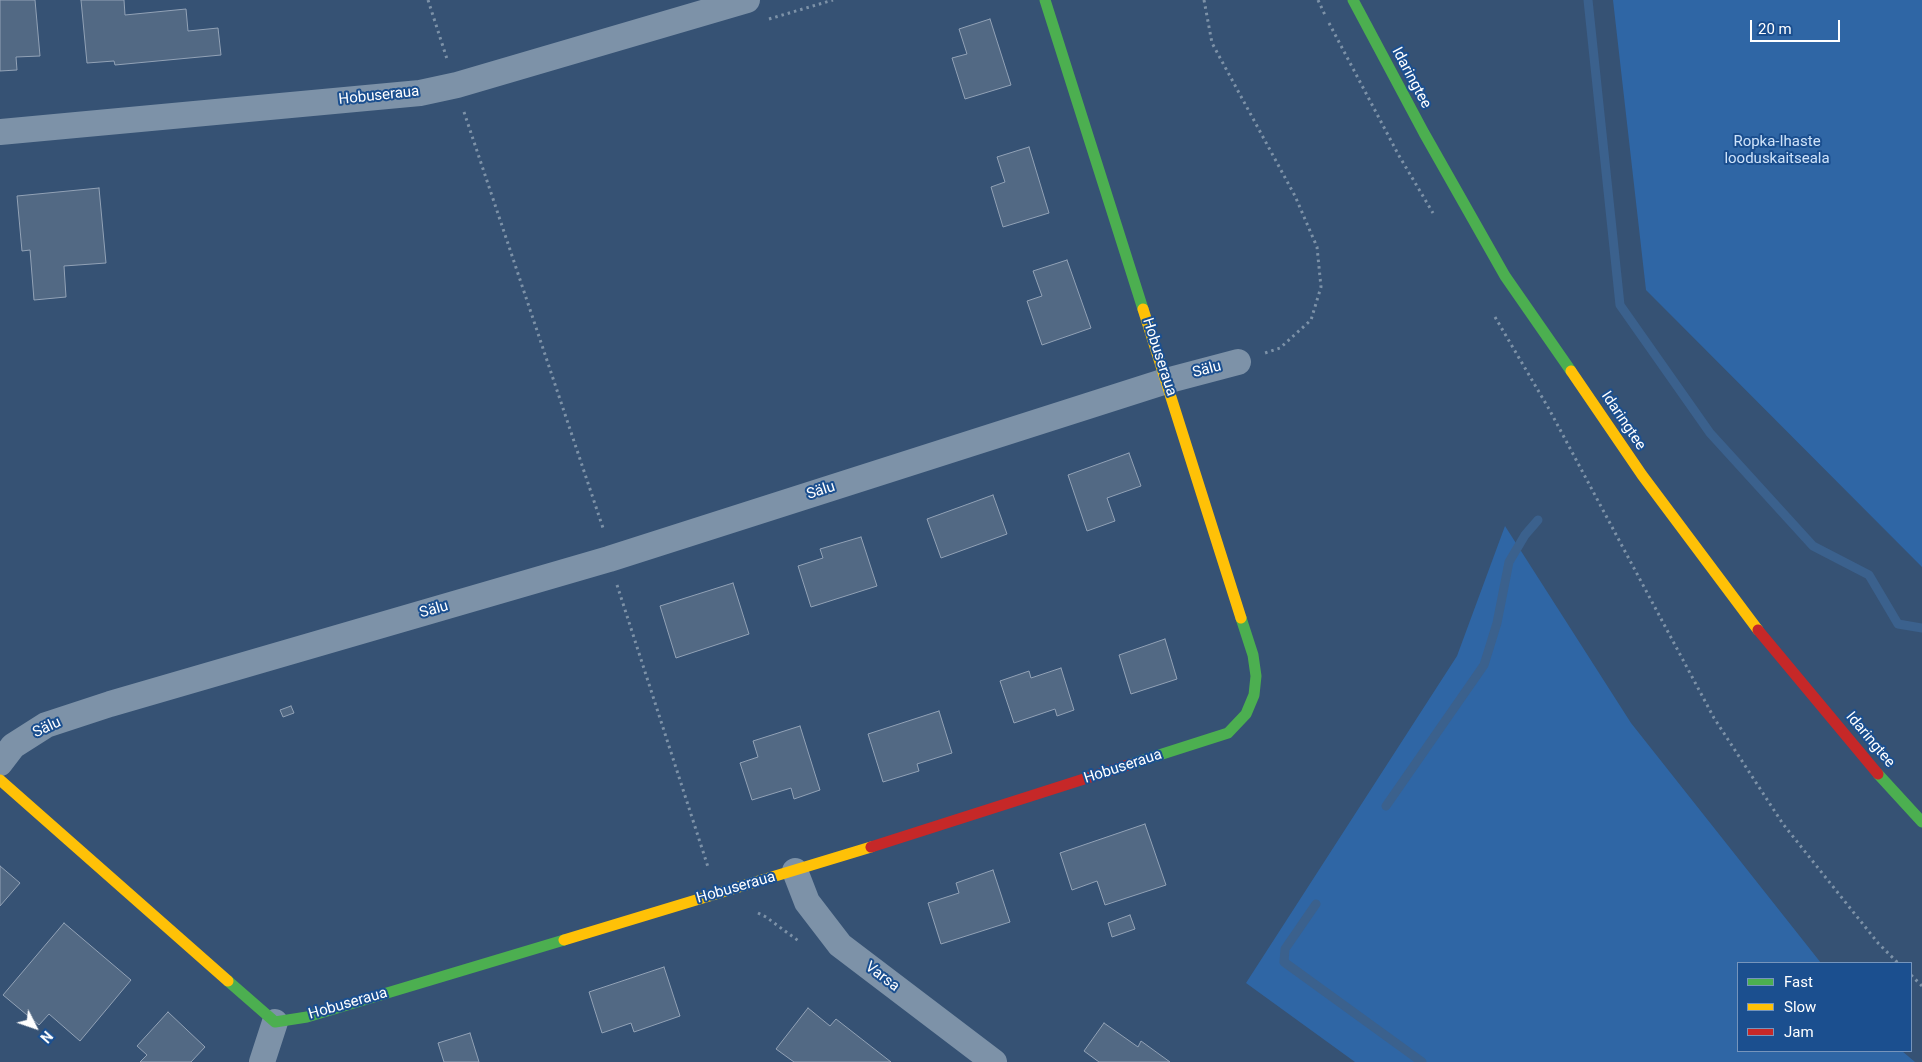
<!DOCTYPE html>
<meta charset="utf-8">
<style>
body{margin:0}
#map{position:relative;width:1922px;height:1062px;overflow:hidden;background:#365274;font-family:Roboto,sans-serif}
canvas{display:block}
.legend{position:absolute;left:1737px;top:962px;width:175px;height:90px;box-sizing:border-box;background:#1b4f8f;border:1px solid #7695bc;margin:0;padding:6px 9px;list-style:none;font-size:15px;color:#fff}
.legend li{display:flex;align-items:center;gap:10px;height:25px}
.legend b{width:25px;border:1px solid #7695bc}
.north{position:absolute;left:10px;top:1002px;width:50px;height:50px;-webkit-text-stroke:4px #1b4f8f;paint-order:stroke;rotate:131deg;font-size:14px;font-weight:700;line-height:20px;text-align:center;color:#fff}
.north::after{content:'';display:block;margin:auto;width:18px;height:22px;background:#fff;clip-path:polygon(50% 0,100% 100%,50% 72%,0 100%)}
.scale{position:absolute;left:1750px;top:20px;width:90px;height:22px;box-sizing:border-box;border:2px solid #fff;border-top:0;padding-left:6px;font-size:15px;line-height:18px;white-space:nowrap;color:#fff;-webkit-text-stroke:4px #1b4f8f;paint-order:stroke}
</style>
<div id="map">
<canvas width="1922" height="1062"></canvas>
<ul class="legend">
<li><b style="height:6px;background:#4caf50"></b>Fast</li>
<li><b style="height:6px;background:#ffc107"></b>Slow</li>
<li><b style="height:6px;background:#c62828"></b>Jam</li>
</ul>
<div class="north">N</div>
<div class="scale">20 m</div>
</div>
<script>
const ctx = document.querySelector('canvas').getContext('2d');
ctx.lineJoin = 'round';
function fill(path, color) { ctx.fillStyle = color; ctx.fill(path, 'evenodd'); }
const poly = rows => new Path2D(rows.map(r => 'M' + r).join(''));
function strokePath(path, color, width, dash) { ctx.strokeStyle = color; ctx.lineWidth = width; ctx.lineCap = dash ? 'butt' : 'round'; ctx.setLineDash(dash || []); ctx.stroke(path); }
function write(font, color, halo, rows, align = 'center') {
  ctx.font = font + ' Roboto,sans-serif'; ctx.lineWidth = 4; ctx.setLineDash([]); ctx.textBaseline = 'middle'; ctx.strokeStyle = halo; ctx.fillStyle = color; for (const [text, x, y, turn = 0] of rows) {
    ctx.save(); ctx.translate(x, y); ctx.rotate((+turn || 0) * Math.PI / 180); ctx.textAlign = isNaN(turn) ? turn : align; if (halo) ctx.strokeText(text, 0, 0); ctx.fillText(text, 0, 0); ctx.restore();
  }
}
fill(poly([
 [1613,0,1922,0,1922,567,1646,290],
 [1505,526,1631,723,1821,963,1738,963,1738,1051,1902,1051,1915,1062,1355,1062,1246,983,1457,656]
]), '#2f66a5');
strokePath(poly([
 [1588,0,1620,305,1710,433,1813,546,1869,575,1898,624,1922,628],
 [1386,806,1484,665,1497,623,1509,562,1525,535,1538,520],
 [1316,904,1285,949,1284,962,1422,1062]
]), '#3b618d', 9);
const building = poly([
 [0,0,35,0,40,56,16,57,17,70,0,71,0,0],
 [81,0,124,0,125,15,186,9,188,31,218,28,221,55,115,65,114,61,87,63,81,0],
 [990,19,1011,85,965,99,952,58,967,54,959,29,990,19],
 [1029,147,1049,213,1003,227,991,187,1005,182,997,157,1029,147],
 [99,188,106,263,64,266,66,297,34,300,30,250,22,251,17,196,99,188],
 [1067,260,1091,328,1042,345,1027,301,1042,296,1033,271,1067,260],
 [1129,453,1141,486,1107,498,1115,521,1087,531,1068,475,1129,453],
 [993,495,1007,534,941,558,927,519,993,495],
 [861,537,877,586,811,607,798,566,823,558,820,549,861,537],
 [733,583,749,634,676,658,660,606,733,583],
 [1165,639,1177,679,1131,694,1119,655,1165,639],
 [1061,668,1074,710,1057,716,1055,709,1014,723,1000,681,1029,671,1031,678,1061,668],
 [291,706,294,713,283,717,280,710,291,706],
 [939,711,952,753,917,764,919,771,883,782,868,734,939,711],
 [800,726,820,790,794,799,791,788,752,800,740,763,758,757,753,741,800,726],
 [1145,824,1166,885,1105,905,1097,881,1072,890,1060,853,1145,824],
 [0,866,20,883,0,906,0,866],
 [993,870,1010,922,941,944,928,903,959,893,956,883,993,870],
 [1130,915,1135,929,1112,937,1108,923,1130,915],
 [64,923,131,980,80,1041,49,1014,39,1025,3,995,64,923],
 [664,967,680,1016,634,1032,631,1023,602,1033,589,992,664,967],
 [808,1008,830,1026,836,1019,891,1062,794,1062,776,1049,808,1008],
 [168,1012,205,1047,191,1062,140,1062,147,1055,137,1046,168,1012],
 [1104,1023,1138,1047,1141,1041,1170,1062,1099,1062,1084,1051,1104,1023],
 [470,1033,479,1062,444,1062,438,1043,470,1033]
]);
fill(building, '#526984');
strokePath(building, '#92a2b6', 1);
strokePath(poly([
 [428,0,447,59],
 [1204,0,1212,43,1295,196,1317,247,1321,287,1311,320,1280,348,1265,353],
 [1318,0,1325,15],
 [769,19,833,0],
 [1329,23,1398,154,1433,213],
 [464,112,604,531],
 [1495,317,1549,409,1714,718,1783,824,1878,943,1898,963],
 [617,585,708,867],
 [758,913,766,917,800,942],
 [1911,975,1922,986]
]), '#7d92a8', 3, [2.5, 4]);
strokePath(poly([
 [0,132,420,93,457,85,747,0],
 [0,763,13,746,46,725,110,704,609,559,1166,381,1238,362],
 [795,871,807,902,840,945,994,1062],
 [262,1062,275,1022]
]), '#7d92a8', 26);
strokePath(poly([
 [1045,0,1143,309],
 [1353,0,1424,133,1505,276,1571,371],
 [1131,764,1228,733,1246,714,1254,695,1256,676,1253,655,1241,618],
 [1878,774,1922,822],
 [228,981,275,1022,307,1017,564,940]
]), '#4caf50', 11);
strokePath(poly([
 [1143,309,1241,618],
 [1571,371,1642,475,1758,630],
 [0,780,228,981],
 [564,940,871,847]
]), '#ffc107', 11);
strokePath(poly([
 [1758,630,1878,774],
 [871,847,1131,764]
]), '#c62828', 11);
write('15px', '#fff', '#1b4f8f', [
 ["Idaringtee",1411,78,62],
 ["Hobuseraua",379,96,-6],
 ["Hobuseraua",1159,357,72],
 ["Sälu",1207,370,-15],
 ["Idaringtee",1623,421,56],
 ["Sälu",821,491,-18],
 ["Sälu",434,610,-16],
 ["Sälu",47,728,-25],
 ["Idaringtee",1870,740,50],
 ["Hobuseraua",1123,767,-18],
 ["Hobuseraua",736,888,-16],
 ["Varsa",882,977,37],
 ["Hobuseraua",348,1004,-16]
]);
write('15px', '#cfe3fa', '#1b4f8f', [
 ["Ropka-Ihaste",1777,142],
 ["looduskaitseala",1777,159]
]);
</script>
